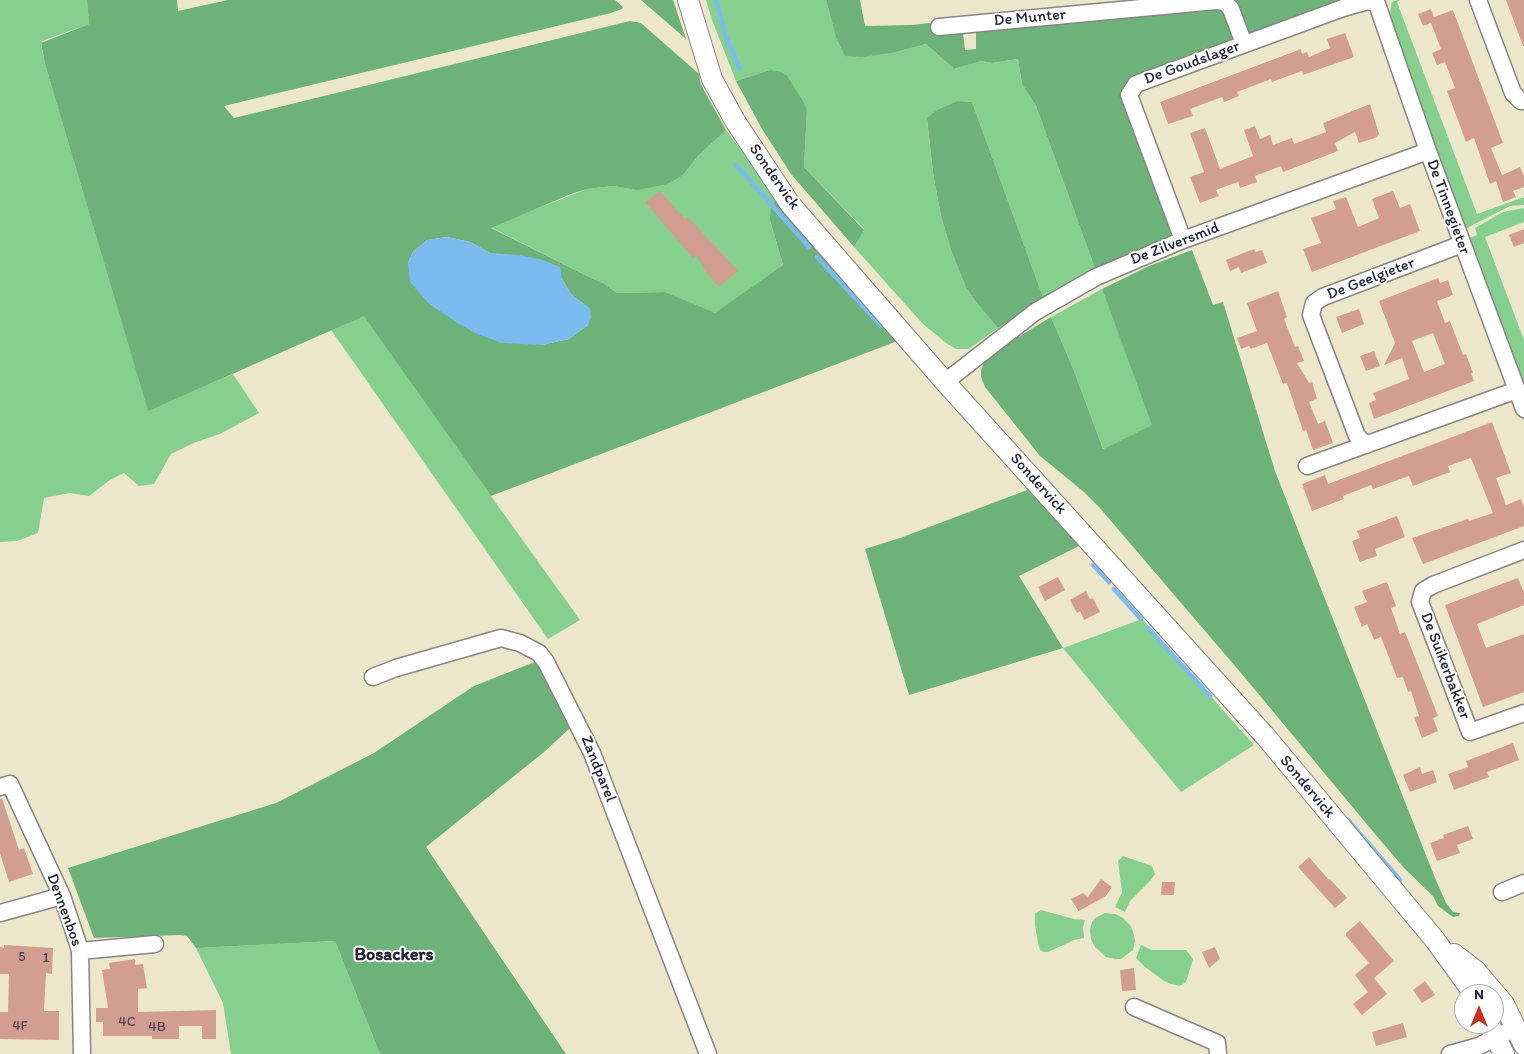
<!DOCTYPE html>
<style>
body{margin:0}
#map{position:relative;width:1524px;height:1054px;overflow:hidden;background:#ece7cb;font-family:Itim,sans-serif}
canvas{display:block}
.north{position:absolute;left:1454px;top:984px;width:50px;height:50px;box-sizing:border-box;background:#fff;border:1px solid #a7a7b1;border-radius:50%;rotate:0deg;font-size:14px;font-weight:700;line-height:20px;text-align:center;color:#22223b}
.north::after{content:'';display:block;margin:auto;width:18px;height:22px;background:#c8321e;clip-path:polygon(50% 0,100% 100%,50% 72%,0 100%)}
</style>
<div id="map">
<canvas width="1524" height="1054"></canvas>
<div class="north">N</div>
</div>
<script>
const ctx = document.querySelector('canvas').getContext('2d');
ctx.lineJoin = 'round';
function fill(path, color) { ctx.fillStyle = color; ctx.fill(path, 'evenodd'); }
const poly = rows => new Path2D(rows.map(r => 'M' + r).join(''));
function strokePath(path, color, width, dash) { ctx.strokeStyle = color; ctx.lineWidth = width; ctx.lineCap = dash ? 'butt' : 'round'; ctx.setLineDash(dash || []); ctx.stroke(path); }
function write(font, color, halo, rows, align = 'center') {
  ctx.font = font + ' Itim,sans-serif'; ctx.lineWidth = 4; ctx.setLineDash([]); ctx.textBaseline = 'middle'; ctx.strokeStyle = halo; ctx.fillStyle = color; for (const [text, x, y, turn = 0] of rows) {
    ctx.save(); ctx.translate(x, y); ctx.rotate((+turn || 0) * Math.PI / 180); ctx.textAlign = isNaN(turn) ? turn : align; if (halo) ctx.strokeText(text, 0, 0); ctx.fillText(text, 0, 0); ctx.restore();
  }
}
fill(poly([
 [0,0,87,0,89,24,42,41,41,44,45,64,148,410,233,374,259,413,220,434,196,442,171,454,154,484,139,486,124,473,110,480,89,496,70,493,44,498,38,533,17,541,0,542],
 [706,0,826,0,834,29,896,52,926,44,954,69,981,61,992,63,1018,59,1022,84,1036,106,1096,271,1044,300,972,102,957,101,937,110,927,119,933,173,941,216,952,253,966,287,975,301,998,328,969,349,956,349,946,343,923,324,854,247,864,229,804,167,807,110,770,70,736,81,712,20],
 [1397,0,1400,0,1397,2,1477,214,1524,197,1524,205,1510,206,1465,229,1413,88,1389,17,1392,2],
 [726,130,777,198,770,220,783,265,715,314,665,292,617,293,603,283,593,279,490,227,587,189,613,186,637,190,683,175,698,156],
 [1524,208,1524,222,1485,237,1524,340,1524,385,1469,238,1477,235,1475,228,1503,212],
 [1102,289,1153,425,1103,449,1074,371,1051,317],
 [364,315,491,496,580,620,548,639,331,330],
 [1142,619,1254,745,1181,792,1063,648],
 [1123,856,1152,866,1155,874,1150,881,1130,901,1125,912,1115,907,1122,892,1118,861],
 [1041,910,1074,919,1085,920,1083,927,1084,938,1074,940,1048,952,1044,952,1040,950,1038,943,1035,925,1035,913],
 [1105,913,1115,914,1123,918,1130,925,1134,934,1135,941,1133,950,1121,959,1115,959,1106,957,1095,947,1091,939,1090,930,1092,922,1095,918],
 [335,941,380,1054,231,1054,223,1003,196,948],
 [1141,945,1152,950,1186,950,1193,959,1186,982,1180,986,1171,984,1164,981,1145,967,1136,958]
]), '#85d08e');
fill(poly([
 [87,0,177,0,178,11,228,0,615,0,623,7,622,9,611,13,224,106,234,118,630,21,641,23,699,74,701,85,726,130,698,156,683,175,667,184,637,190,613,186,587,189,571,194,491,228,593,279,603,283,617,293,665,292,715,313,783,265,770,220,771,208,777,198,900,340,491,496,364,316,148,411,45,64,41,43,89,24],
 [447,237,470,242,490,253,501,255,562,279,571,294,590,309,588,325,569,339,541,345,408,263,413,252,427,240],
 [641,0,673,0,686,39],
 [826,0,860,0,865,26,912,25,938,22,963,33,965,50,976,49,976,31,1223,8,1236,40,1123,91,1124,106,1168,222,1171,235,1165,241,1096,271,1036,106,1022,84,1018,59,992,63,981,61,954,69,926,44,896,52,862,57,845,56,836,37],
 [1232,0,1341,0,1246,36],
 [770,70,781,72,787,76,803,101,807,110,804,167,864,230,854,247,791,174,762,129,736,81],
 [957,101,972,102,1044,300,998,328,975,301,966,287,952,253,941,216,933,173,927,118,937,110],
 [1192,250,1213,305,1223,302,1275,471,1301,538,1435,878,1446,903,1453,912,1460,913,1459,916,1453,917,1438,906,1433,896,1404,868,1375,834,1241,673,1099,507,1084,492,1040,456,985,387,981,377,981,370,985,360,1002,347,1051,317,1074,371,1103,449,1152,425,1102,289,1149,266],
 [1030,489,1079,546,1019,576,1063,648,909,695,865,549,900,538],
 [537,661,570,728,544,752,426,847,566,1054,380,1054,335,941,196,948,187,936,180,935,94,938,68,868,276,803,374,753,474,686]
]), '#6cb279');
fill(poly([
 [447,237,470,242,490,253,518,255,540,259,560,267,562,279,571,294,590,309,591,317,588,325,569,339,541,345,501,343,475,333,456,322,428,303,410,282,408,263,413,252,427,240]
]), '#7bbbf0');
strokePath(poly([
 [716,0,726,37,740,69],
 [736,165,809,247],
 [817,257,881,326],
 [1093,565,1109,582],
 [1114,589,1141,619],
 [1148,628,1210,696],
 [1348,820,1400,880]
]), '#7bbbf0', 4.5);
fill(poly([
 [1506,0,1524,0,1524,46,1523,46],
 [1431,9,1434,17,1453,10,1503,143,1491,148,1502,175,1520,167,1524,176,1524,187,1513,191,1516,197,1503,202,1496,181,1490,184,1474,138,1466,142,1447,91,1455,88,1445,62,1437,65,1432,53,1441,49,1431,23,1423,26,1418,14],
 [1345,33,1354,57,1303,75,1302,71,1272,82,1271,79,1237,92,1239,96,1224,102,1222,97,1190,109,1193,116,1168,124,1160,102,1301,49,1302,54,1307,52,1309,57,1330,48,1327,39],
 [1370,104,1379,134,1375,138,1359,143,1355,132,1335,143,1338,151,1283,172,1281,166,1255,176,1257,182,1240,188,1238,182,1216,190,1219,196,1200,203,1190,177,1204,172,1190,133,1205,128,1220,169,1253,156,1244,130,1255,126,1260,139,1270,135,1273,145,1292,138,1294,144,1326,132,1323,123],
 [660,191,685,219,688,217,738,271,719,287,708,275,696,255,693,258,645,202],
 [1393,191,1400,208,1410,204,1420,231,1312,272,1303,249,1321,243,1311,218,1336,209,1333,201,1346,197,1358,227,1379,218,1372,199],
 [1524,229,1524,243,1514,247,1509,235],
 [1254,249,1255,252,1262,250,1267,263,1241,273,1239,267,1230,271,1226,260],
 [1438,278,1440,283,1448,280,1453,295,1437,301,1445,323,1450,321,1463,355,1466,354,1473,373,1471,373,1474,381,1374,419,1369,403,1376,400,1373,393,1409,379,1402,358,1384,365,1395,343,1379,301],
 [1433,333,1445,364,1424,372,1412,341],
 [1278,291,1287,317,1284,319,1295,347,1298,346,1304,361,1297,363,1309,383,1312,382,1317,399,1309,402,1318,424,1325,421,1333,443,1313,450,1306,430,1303,431,1287,383,1283,384,1267,343,1251,349,1249,346,1241,349,1237,338,1257,331,1247,303],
 [1359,309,1364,324,1342,333,1336,317],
 [1374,351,1380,366,1366,371,1360,356],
 [1492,422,1511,473,1496,478,1506,505,1521,499,1524,507,1524,526,1423,564,1412,538,1468,519,1469,521,1493,513,1471,458,1448,466,1450,472,1413,486,1409,476,1373,489,1371,485,1343,496,1344,499,1312,511,1302,484,1325,475,1328,484],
 [1397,516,1405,537,1375,549,1377,556,1360,562,1352,541,1360,538,1357,531],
 [1058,577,1065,590,1045,601,1038,587],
 [1518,578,1524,593,1524,605,1477,624,1486,648,1524,634,1524,692,1483,707,1445,605],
 [1387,582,1396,606,1391,608,1400,634,1405,632,1438,716,1433,718,1438,731,1422,738,1414,717,1419,716,1411,691,1408,692,1403,677,1397,678,1381,637,1374,640,1367,624,1362,627,1354,607,1367,602,1362,591],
 [1086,591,1090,599,1093,598,1100,612,1084,620,1080,611,1077,613,1070,600],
 [1513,743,1519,760,1487,772,1489,777,1454,790,1448,774,1468,767,1466,761],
 [1420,767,1422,774,1433,770,1437,782,1410,792,1403,775],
 [2,798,19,850,24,848,33,874,9,882,0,853,0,799],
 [1468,826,1473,839,1457,845,1460,853,1437,861,1430,843,1444,838,1443,835],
 [1309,857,1329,880,1330,879,1347,898,1335,908,1298,867],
 [1101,879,1112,887,1106,896,1077,912,1078,910,1071,899,1083,893,1088,897],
 [1162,882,1175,882,1174,895,1161,895],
 [1360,921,1394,961,1374,978,1387,994,1362,1015,1353,1004,1368,992,1355,975,1369,963,1346,936,1346,933],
 [4,945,53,948,52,974,46,973,44,1011,59,1011,59,1040,0,1039,0,1012,8,1012,9,974,0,974,0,947,4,948],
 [1215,947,1220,959,1209,968,1202,952],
 [135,959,135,965,143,964,147,988,138,989,138,1012,216,1010,216,1039,202,1039,202,1026,179,1026,179,1039,152,1039,152,1036,103,1036,103,1022,96,1022,96,1008,108,1008,102,970,110,969,109,963],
 [1134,968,1136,990,1122,991,1120,970],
 [1425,981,1435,995,1422,1003,1413,990],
 [1403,1023,1407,1037,1376,1046,1372,1032]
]), '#d39e92');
const minor = poly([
 [1478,0,1513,93,1521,101,1524,101],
 [1377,4,1428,151,1524,409],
 [939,27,1216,1,1225,2,1231,9,1244,44],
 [1183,240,1129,95,1136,84,1343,8,1368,1,1377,4],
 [945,382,1035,312,1096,277,1183,240,1428,151],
 [1366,445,1357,436,1311,315,1314,303,1323,297,1462,244],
 [1307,466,1517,390],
 [1524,550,1433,585,1423,591,1420,602,1470,732,1524,713],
 [373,677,396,668,501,638,520,643,539,653,546,662,592,753,708,1054],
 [0,787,10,784,62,896,78,944,80,951,82,1054],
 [1502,892,1524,883],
 [0,913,62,896],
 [80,951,155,944],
 [1134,1007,1217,1043,1218,1054],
 [1450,1054,1479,1046,1515,1028]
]);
const tertiary = poly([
 [688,0,712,79,735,121,790,204,945,382,1266,737,1435,940,1474,994],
 [1454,954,1476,971,1504,1004,1524,1045],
 [1489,1024,1504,1054]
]);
strokePath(minor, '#878483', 19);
strokePath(tertiary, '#878483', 22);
strokePath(minor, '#fff', 16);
strokePath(tertiary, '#fff', 20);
write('14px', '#4e4151', null, [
 ["5",22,957],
 ["1",46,958],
 ["4C",127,1022],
 ["4F",20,1026],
 ["4B",157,1027]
]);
write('16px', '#22223b', '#fff', [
 ["De Munter",1030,18,-5],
 ["De Goudslager",1192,63,-20],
 ["Sondervick",774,177,55],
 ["De Tinnegieter",1448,207,70],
 ["De Zilversmid",1175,244,-21],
 ["De Geelgieter",1371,279,-21],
 ["Sondervick",1038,484,48],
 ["De Suikerbakker",1445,666,69],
 ["Zandparel",598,769,68],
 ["Sondervick",1307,787,50],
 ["Dennenbos",64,910,70]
]);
write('bold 18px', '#22223b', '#fff', [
 ["Bosackers",394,955]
]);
</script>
